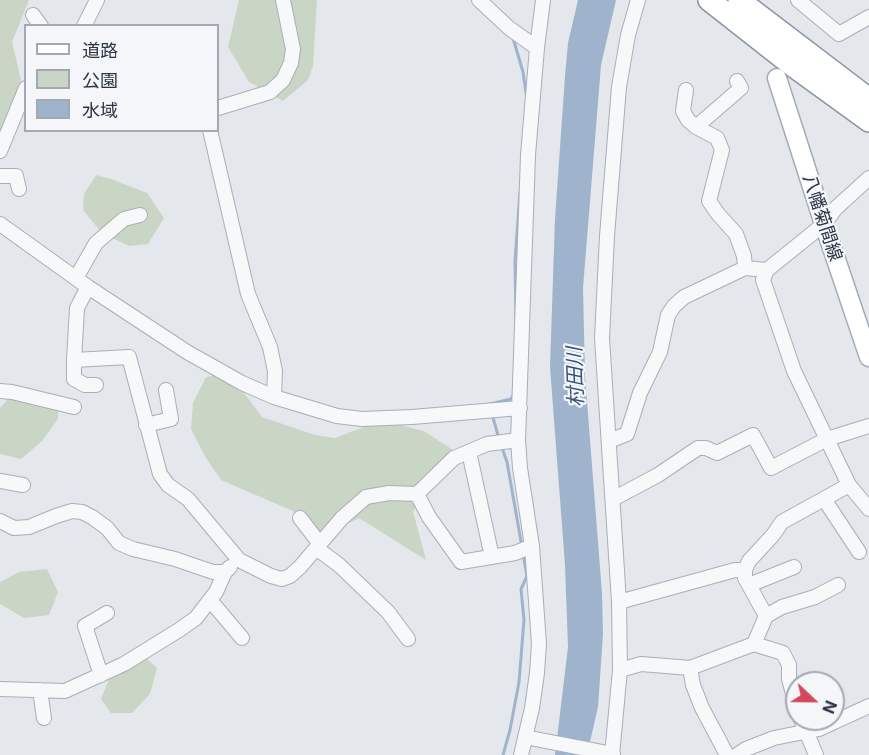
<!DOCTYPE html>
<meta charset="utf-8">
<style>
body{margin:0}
#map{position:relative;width:869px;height:755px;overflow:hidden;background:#e4e7ec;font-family:Inter,"Noto Sans JP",sans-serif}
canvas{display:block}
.legend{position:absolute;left:24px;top:24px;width:195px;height:108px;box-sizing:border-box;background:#f4f6f9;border:2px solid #a4a8b1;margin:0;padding:8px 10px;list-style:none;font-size:18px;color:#2b3445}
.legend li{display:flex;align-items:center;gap:12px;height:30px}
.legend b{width:30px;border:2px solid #a4a8b1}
.north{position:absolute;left:785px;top:671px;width:60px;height:60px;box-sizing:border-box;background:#f4f6f9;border:2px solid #a4a8b1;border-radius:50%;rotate:112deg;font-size:16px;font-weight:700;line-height:24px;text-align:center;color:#2b3445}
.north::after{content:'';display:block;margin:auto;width:21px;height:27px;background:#d1495b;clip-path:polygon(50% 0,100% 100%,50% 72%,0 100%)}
</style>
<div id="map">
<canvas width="869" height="755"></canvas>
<ul class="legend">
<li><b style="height:8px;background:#fff"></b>道路</li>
<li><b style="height:16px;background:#c9d6c5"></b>公園</li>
<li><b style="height:16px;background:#9fb4cc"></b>水域</li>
</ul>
<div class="north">N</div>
</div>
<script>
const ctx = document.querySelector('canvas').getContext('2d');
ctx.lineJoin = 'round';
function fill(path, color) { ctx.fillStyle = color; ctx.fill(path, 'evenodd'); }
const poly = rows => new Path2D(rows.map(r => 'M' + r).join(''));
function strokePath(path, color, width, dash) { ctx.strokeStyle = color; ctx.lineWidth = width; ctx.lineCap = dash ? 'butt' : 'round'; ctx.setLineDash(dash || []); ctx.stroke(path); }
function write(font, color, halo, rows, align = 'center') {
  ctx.font = font + ' Inter,"Noto Sans JP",sans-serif'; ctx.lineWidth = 4.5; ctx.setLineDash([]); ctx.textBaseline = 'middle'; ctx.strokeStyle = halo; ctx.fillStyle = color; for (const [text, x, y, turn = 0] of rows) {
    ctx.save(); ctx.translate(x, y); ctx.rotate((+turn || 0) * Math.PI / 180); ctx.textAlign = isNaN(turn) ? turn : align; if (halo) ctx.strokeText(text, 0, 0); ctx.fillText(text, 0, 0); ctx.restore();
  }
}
fill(poly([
 [0,0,29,0,12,42,21,80,11,126,0,157],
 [239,0,317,0,313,66,308,80,283,101,249,82,228,47],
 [96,175,111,179,147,193,164,218,148,244,129,246,102,233,83,210,84,194],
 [229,373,262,417,315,435,335,438,372,424,388,422,424,431,456,452,444,476,413,511,426,560,359,518,313,540,293,511,221,480,206,458,191,429,193,403,206,377],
 [17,389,58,400,58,419,42,441,21,459,0,454,0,408],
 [47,569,58,592,49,615,24,618,0,604,0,582,19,572],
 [126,653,146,658,157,668,150,694,132,713,111,713,101,699,111,674,118,661]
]), '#c9d6c5');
fill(poly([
 [578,0,616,0,601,65,583,288,585,376,602,593,603,634,598,707,587,755,555,755,568,647,565,565,550,367,555,219,565,76,568,43]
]), '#9fb4cc');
strokePath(poly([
 [513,38,523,72,527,99],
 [516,320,515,261,520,192],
 [490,404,511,399,515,392],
 [492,414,499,439],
 [501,445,507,462,522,547],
 [503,755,510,730,519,682,524,620,521,589,527,576,523,554]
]), '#9fb4cc', 3);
const minor = poly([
 [479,0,509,28,537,48],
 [798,0,839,34,869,17],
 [33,15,41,26],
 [84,26,97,0],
 [737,81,741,88,696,127,717,138,722,150,709,201,718,214,736,234,744,256,745,268],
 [686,90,683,111,688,120,696,127],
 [218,108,270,92,283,80,291,63,293,49,283,0],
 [210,130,248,294,270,347,275,371,274,397],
 [0,151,26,88],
 [0,176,16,176,19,189],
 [869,178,836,208,824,224,767,270,763,280,794,371,849,485,869,509],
 [0,224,88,287,187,352,242,383,274,397,337,416,362,419,412,417,520,408],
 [76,278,96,243,124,219,140,215],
 [88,287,77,308,74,360,129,357,160,474,168,485,188,499,239,560,271,576,282,579,290,576,300,567,342,518,366,497,389,493,417,494,454,458,487,444,518,440],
 [74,360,74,379,85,385,96,385],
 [0,391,12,392,74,407],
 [146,425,171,419,166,390],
 [609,441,627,434,640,393,660,352,668,315,674,306,684,297,745,268,767,270],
 [469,452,492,557],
 [0,481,23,485],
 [417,494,429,517,461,562,515,553,532,546],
 [613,499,658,475,698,448,706,448,717,453,753,435,771,468,827,439,869,426],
 [824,499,859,552],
 [300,518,320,544],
 [0,521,14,528,29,527,56,516,72,511,82,512,92,517,107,528,119,543,133,549,175,559,213,572,225,572,230,567],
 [316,548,339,565,388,612,408,639],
 [749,585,794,567],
 [210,600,242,638],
 [619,602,735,570,745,570],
 [766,616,782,607,815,597,838,585],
 [754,644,783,653,789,665,789,679,797,708],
 [620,670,641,664,690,668],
 [101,675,85,626,107,613],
 [0,689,65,691,124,664,179,630,196,618,216,592,225,572],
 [40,690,44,718],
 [801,719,816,755],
 [525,737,613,754],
 [521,755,532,708,537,673,539,644,532,546,520,468,518,440,528,155,537,48,543,0],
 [612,755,620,670,619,602,602,338,607,236,619,87,628,35,638,0],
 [727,755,702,708,693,685,690,668,754,644,766,616,745,578,745,570,749,561,773,535,782,522,849,485],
 [737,755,746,749,774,738,819,729,869,706]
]);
const major = poly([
 [777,78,824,224,869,357]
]);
const highway = poly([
 [709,0,793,66,869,121],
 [739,0,869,99]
]);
strokePath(minor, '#a9aeb7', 16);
strokePath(major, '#a3abb8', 21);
strokePath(highway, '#8b94a3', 24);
strokePath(minor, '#f7f8fa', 14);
strokePath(major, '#fff', 18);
strokePath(highway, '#fff', 21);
write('18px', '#2b3445', '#f4f6f9', [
 ["八幡菊間線",822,218,72]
]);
write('italic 20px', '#34527a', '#f4f6f9', [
 ["村田川",576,377,-92]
]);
</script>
